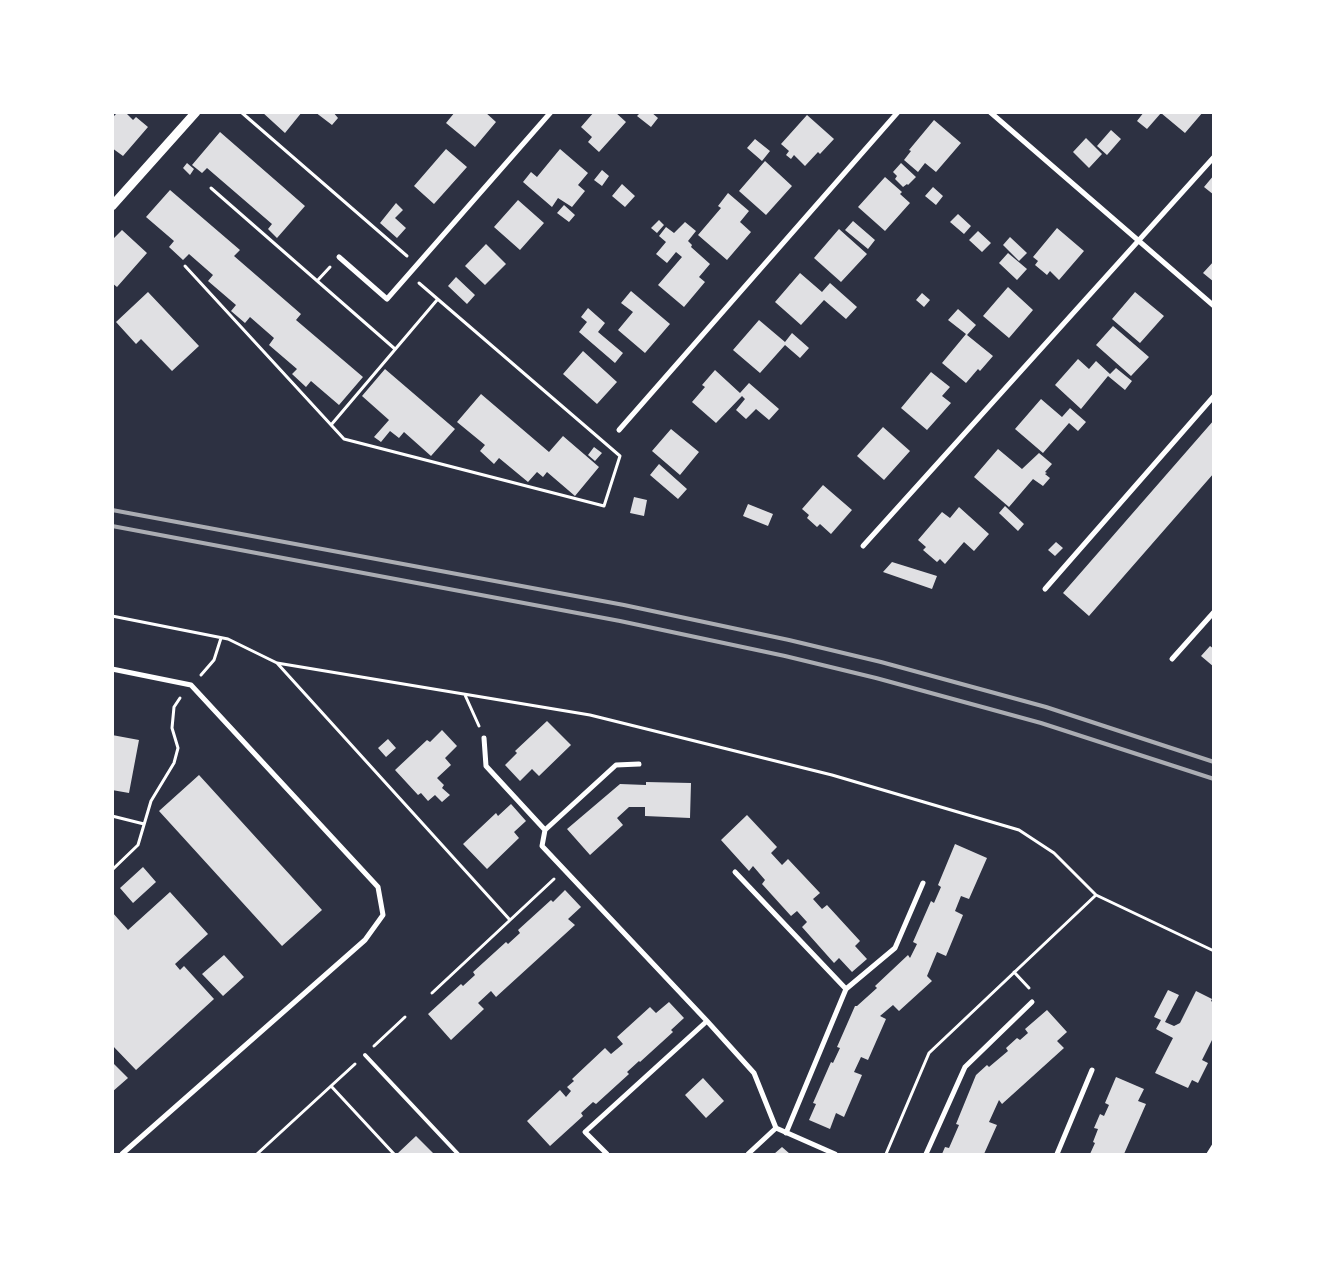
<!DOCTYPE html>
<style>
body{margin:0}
#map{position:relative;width:1326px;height:1267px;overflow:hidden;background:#2d3142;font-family:Ubuntu,sans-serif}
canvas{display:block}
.frame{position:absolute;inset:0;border:114px solid #fff;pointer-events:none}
</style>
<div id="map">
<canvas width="1326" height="1267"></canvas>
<div class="frame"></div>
</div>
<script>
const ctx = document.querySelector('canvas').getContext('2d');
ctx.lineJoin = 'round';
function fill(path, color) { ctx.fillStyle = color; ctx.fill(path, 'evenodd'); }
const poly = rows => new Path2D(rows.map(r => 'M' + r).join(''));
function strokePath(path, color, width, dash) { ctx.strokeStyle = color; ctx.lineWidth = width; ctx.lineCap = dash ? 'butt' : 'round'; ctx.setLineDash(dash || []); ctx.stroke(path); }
fill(poly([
 [118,112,125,112,133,120,136,117,148,127,123,156,112,148,112,118],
 [262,112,302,112,285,133],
 [315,112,333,112,338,118,332,125],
 [455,112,485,112,496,122,475,147,446,123],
 [594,112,615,112,626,122,599,152,588,142,592,137,581,127],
 [641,112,651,112,658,118,651,127,637,116],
 [1144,112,1203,112,1185,133,1161,113,1147,129,1137,121],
 [807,115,834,139,820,154,818,152,805,166,794,155,791,159,786,155,789,151,781,144],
 [934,120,961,143,936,172,925,163,918,172,904,160,911,151,909,150],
 [1111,130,1121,139,1107,155,1097,146],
 [220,132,305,206,277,238,268,229,272,224,207,168,202,173,192,165],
 [1086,138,1102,154,1089,168,1073,152],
 [755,139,770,151,762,161,747,148],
 [446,149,467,167,434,204,414,186],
 [560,149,588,173,578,185,585,191,572,207,558,198,552,207,523,182,531,172,537,177],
 [765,161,792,186,766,215,739,191],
 [187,163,194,169,190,175,183,168],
 [901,163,916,177,908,185,907,184,903,187,895,179,897,176,893,172],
 [602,170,609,176,602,186,594,180],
 [1214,175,1214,195,1204,187],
 [885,177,902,192,900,194,910,203,885,231,858,207],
 [622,184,635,196,625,207,612,196],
 [933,187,943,196,936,205,925,196],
 [170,190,240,250,234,256,301,314,296,320,363,377,339,405,311,381,306,387,292,374,297,369,269,345,274,338,250,317,245,323,231,311,236,305,208,281,213,275,189,254,183,260,169,247,174,241,146,217],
 [728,193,749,211,740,222,751,232,727,260,698,235,721,208,718,206],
 [518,200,544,223,520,250,494,227],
 [396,203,403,210,395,218,406,228,397,238,380,223],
 [564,205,575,215,569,222,557,213],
 [958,214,971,226,964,234,950,222],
 [659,220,664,225,657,233,651,228],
 [853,221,875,240,868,249,845,230],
 [685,222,696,231,688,241,692,245,691,247,710,264,699,277,705,282,684,307,658,285,682,257,676,252,667,263,656,254,666,242,659,236,666,227,674,233],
 [1057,228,1084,251,1059,280,1050,271,1047,275,1035,265,1038,261,1033,257],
 [839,229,867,254,841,282,814,258],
 [122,230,147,253,117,287,112,283,112,240],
 [978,231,991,243,982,252,969,240],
 [1010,237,1027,253,1019,261,1003,245],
 [486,244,506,264,485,285,465,266],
 [1008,253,1027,269,1017,280,999,263],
 [1214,261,1214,282,1203,273],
 [800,273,822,292,830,283,857,307,846,319,824,300,801,325,775,302],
 [456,277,475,295,467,304,448,286],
 [1008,287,1033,310,1009,338,983,316],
 [631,291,670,324,645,353,618,330,633,312,621,303],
 [148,292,199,346,172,371,141,339,136,344,116,322],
 [1135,292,1164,316,1140,343,1112,319],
 [922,293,930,300,924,307,916,300],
 [588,308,605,323,598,332,623,353,615,363,579,332,587,322,581,317],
 [958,309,976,325,967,335,993,356,980,371,978,369,966,383,942,363,966,334,948,320],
 [759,320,785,342,792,333,809,348,800,358,785,345,760,373,733,350],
 [1113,326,1149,357,1131,376,1096,345],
 [583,351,617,382,597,404,563,374],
 [1078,359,1089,369,1096,361,1110,374,1116,368,1132,381,1125,390,1108,376,1081,409,1055,385],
 [385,369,455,429,431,456,404,432,399,438,390,431,381,442,374,437,389,420,362,396],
 [715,370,740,393,749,383,779,409,769,420,756,409,746,419,736,410,745,399,742,396,716,423,692,402,705,387,702,385],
 [931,372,950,387,942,396,951,403,927,430,901,408],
 [481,394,549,452,563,436,599,467,575,496,547,472,543,477,537,472,528,482,499,458,494,464,480,451,485,445,457,422],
 [1041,399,1062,417,1070,408,1086,422,1078,431,1069,423,1043,453,1015,429],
 [1214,420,1214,473,1089,616,1063,593],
 [883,427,910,451,884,480,857,456],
 [671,429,699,452,680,475,652,451],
 [594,447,602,453,595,461,588,455],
 [998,449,1022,469,1039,453,1052,464,1045,472,1047,473,1045,474,1050,478,1043,486,1033,479,1009,507,974,477],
 [659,464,687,489,678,499,650,475],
 [823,485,852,510,831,534,820,524,817,527,807,518,809,515,802,509],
 [634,497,647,500,644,516,630,513],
 [748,504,773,514,768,526,743,516],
 [1005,506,1024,524,1018,531,999,513],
 [959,507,989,534,974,551,964,542,945,564,940,559,937,562,923,550,926,547,918,540,942,512,950,518],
 [1056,542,1063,548,1055,556,1048,550],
 [892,562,937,576,932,589,883,572],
 [1210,646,1214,649,1214,667,1201,656],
 [547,721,571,745,539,776,532,769,520,781,505,765,517,753,515,751],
 [442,730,457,746,445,758,451,765,437,778,444,785,442,788,450,795,442,802,435,795,428,801,421,793,418,795,395,770,427,740,430,742],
 [112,735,139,740,129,793,112,790],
 [388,739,396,748,386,757,378,748],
 [199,775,322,910,282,946,159,811],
 [646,782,691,783,690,818,645,816,645,807,629,807,617,818,623,825,590,855,567,829,620,784,646,785],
 [511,804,526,821,514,832,519,838,487,869,463,844,496,813,498,816],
 [747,815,777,847,771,853,782,865,788,859,820,893,813,899,822,909,827,905,860,941,855,946,867,959,852,972,839,958,834,963,802,927,807,922,797,911,791,916,762,884,765,880,753,866,749,871,721,840],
 [955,844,987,858,969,899,961,896,955,911,963,915,946,956,937,952,927,976,932,981,899,1011,893,1005,880,1016,886,1019,868,1060,861,1057,854,1072,862,1075,844,1117,836,1113,830,1129,809,1120,816,1104,813,1103,831,1062,833,1063,840,1048,837,1047,855,1006,857,1006,877,988,875,986,908,955,910,958,917,944,913,942,931,901,934,903,941,887,938,885],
 [143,867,156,882,133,903,120,888],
 [565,890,581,907,568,919,575,925,496,997,491,991,478,1003,484,1009,451,1040,428,1014,461,984,463,986,475,975,473,972,506,942,508,944,520,933,518,930,551,900,553,902],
 [170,892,208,934,175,964,180,970,184,966,214,999,136,1070,112,1045,112,912,128,930],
 [224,955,244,977,223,996,202,974],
 [1168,990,1179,995,1165,1022,1174,1026,1180,1023,1196,991,1212,999,1211,1001,1214,1003,1214,1036,1202,1060,1208,1063,1198,1083,1192,1080,1188,1088,1155,1073,1173,1038,1156,1029,1161,1020,1154,1017],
 [669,1002,684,1018,671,1030,673,1032,640,1062,639,1061,627,1072,629,1074,596,1104,593,1102,581,1113,583,1116,550,1146,527,1121,560,1090,566,1097,571,1091,567,1087,574,1081,572,1079,605,1048,611,1054,623,1044,617,1037,650,1007,656,1013],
 [1047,1010,1067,1032,1057,1041,1064,1048,1002,1104,999,1100,989,1122,997,1125,984,1154,942,1154,945,1147,949,1148,959,1125,956,1124,976,1075,987,1065,989,1067,1008,1051,1006,1048,1017,1038,1020,1040,1028,1033,1025,1029],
 [112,1062,128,1078,112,1092],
 [1116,1077,1144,1089,1138,1101,1146,1104,1124,1154,1090,1154,1095,1143,1093,1142,1098,1129,1094,1128,1100,1114,1104,1116,1109,1105,1105,1103],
 [703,1078,724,1101,706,1118,685,1095],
 [416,1136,434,1154,399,1154,398,1153],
 [782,1147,790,1154,774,1154]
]), '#e0e0e3');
strokePath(poly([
 [241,112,407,256],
 [211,188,395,349],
 [185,266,344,439,604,506,620,456,419,283],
 [317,281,330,267],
 [331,425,437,300],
 [112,616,228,639,277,663,590,715,832,775,1019,830,1054,853,1096,895,1214,951],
 [277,663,510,920],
 [201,675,214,660,221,638],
 [465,695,479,726],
 [112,816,144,824],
 [112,870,138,845,151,801,174,763,178,748,172,728,174,707,180,698],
 [1014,972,1029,988],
 [432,993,554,879],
 [374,1046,405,1017],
 [331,1086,355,1064],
 [257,1154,331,1086,394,1154],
 [886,1154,929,1053,1096,895]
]), '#fff', 3);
strokePath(poly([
 [365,1055,458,1154]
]), '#fff', 4);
strokePath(poly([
 [990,112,1214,306],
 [339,257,387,299,551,112],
 [619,430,898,112],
 [863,546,1214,157],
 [1045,589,1214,396],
 [1172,659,1214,612],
 [112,669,191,685,378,887,383,915,365,940,122,1154],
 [484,738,486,766,545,830,542,846,707,1021,754,1073,776,1128,835,1154],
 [545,830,616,765,639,764],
 [735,872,846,989],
 [786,1133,846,989,895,948,923,883],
 [607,1154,585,1132,707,1021],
 [748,1154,776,1128],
 [926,1154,965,1067,1032,1002],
 [1057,1154,1092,1070],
 [1209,1154,1214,1146]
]), '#fff', 5);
strokePath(poly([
 [112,206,196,112]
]), '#fff', 9);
strokePath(poly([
 [112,510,624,605,789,640,881,662,1046,707,1214,762],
 [112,526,620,621,785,656,876,678,1041,723,1214,779]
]), '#abadb3', 4);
</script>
